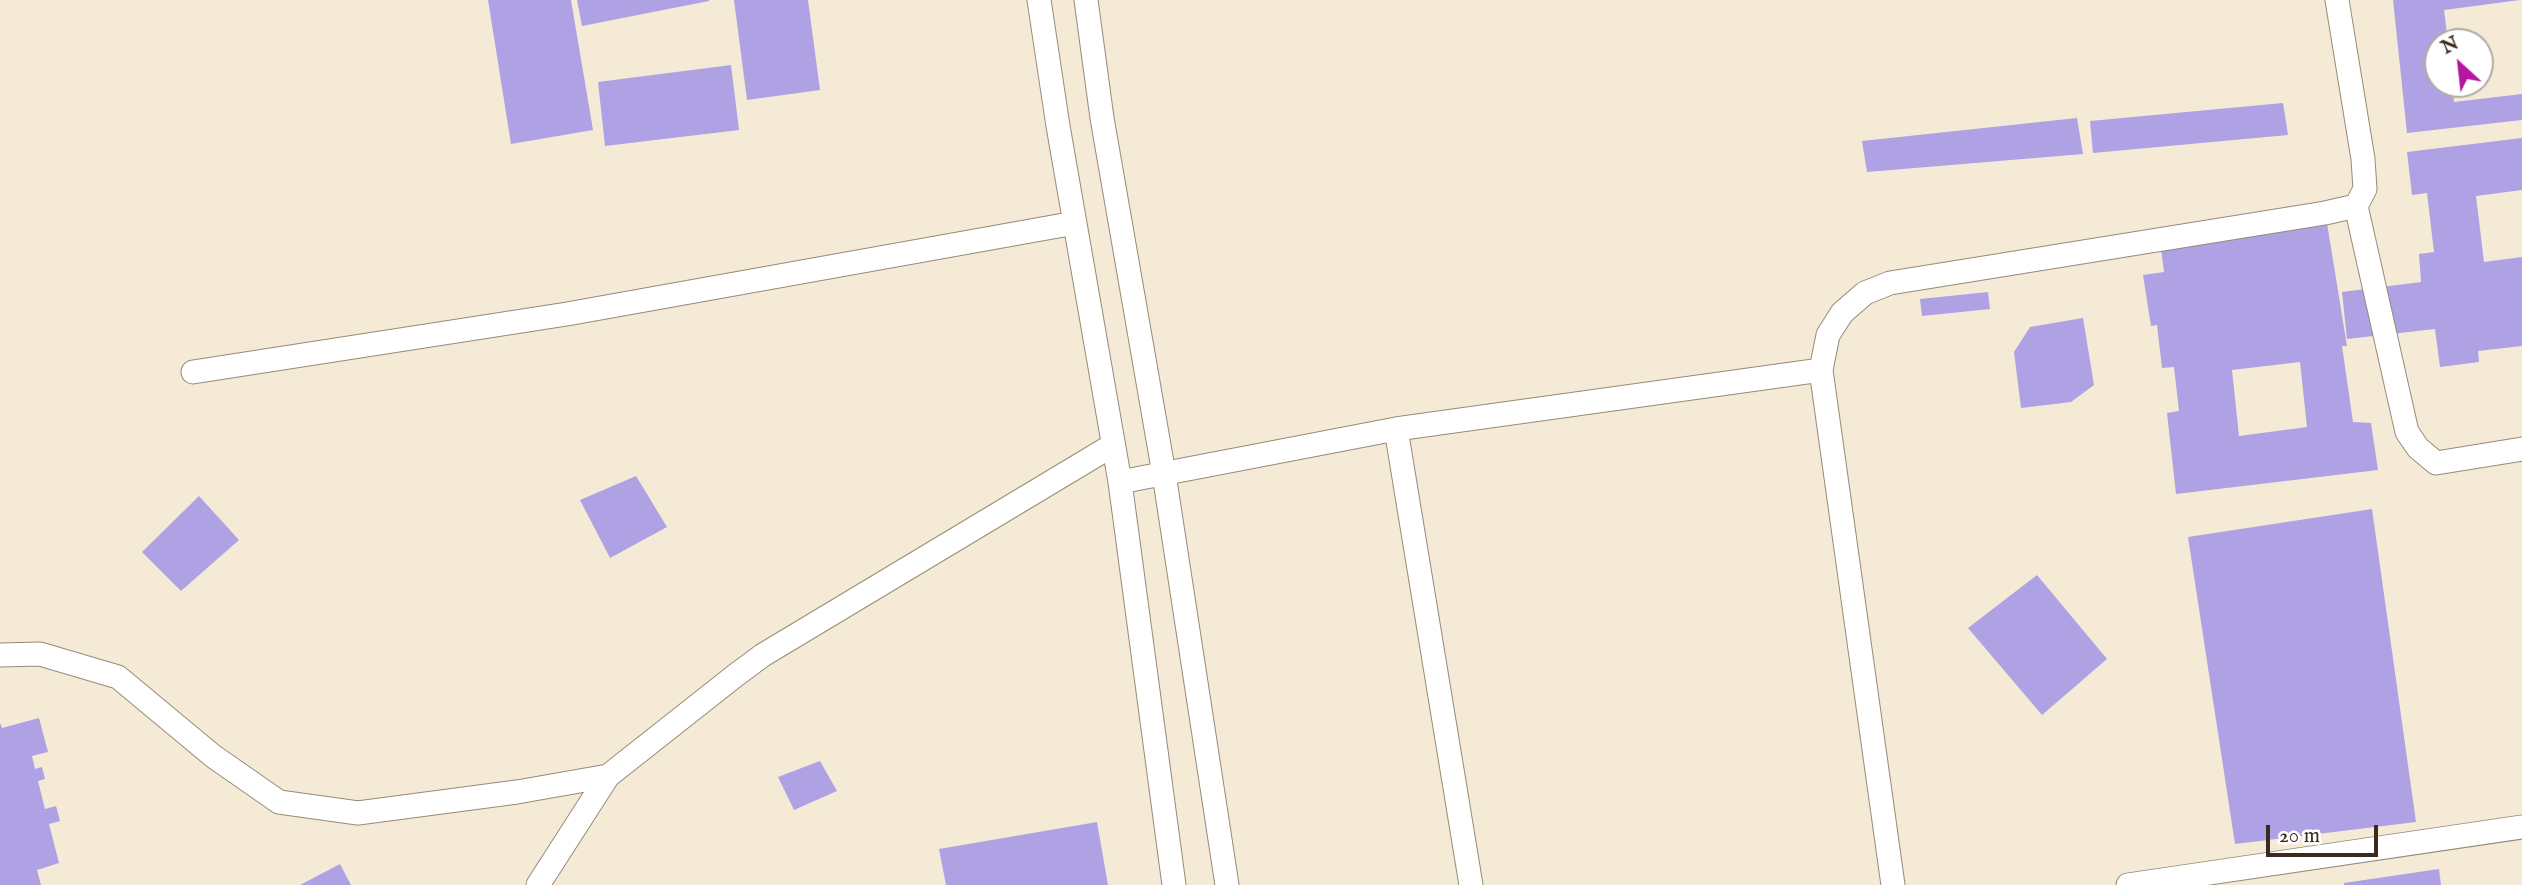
<!DOCTYPE html>
<style>
body{margin:0}
#map{position:relative;width:2522px;height:885px;overflow:hidden;background:#f4ead5;font-family:"IM FELL English",serif}
canvas{display:block}
.north{position:absolute;left:2424px;top:28px;width:70px;height:70px;box-sizing:border-box;background:#fff;border:2px solid #b1aaa5;border-radius:50%;rotate:333deg;font-size:19px;font-weight:700;line-height:28px;text-align:center;color:#3b2a1e}
.north::after{content:'';display:block;margin:auto;width:24px;height:32px;background:#b5179e;clip-path:polygon(50% 0,100% 100%,50% 72%,0 100%)}
.scale{position:absolute;left:2266px;top:825px;width:112px;height:32px;box-sizing:border-box;border:4px solid #3b2a1e;border-top:0;padding-left:9px;font-size:21px;line-height:24px;white-space:nowrap;color:#3b2a1e;-webkit-text-stroke:5px #fff;paint-order:stroke}
</style>
<div id="map">
<canvas width="2522" height="885"></canvas>
<div class="north">N</div>
<div class="scale">20 m</div>
</div>
<script>
const ctx = document.querySelector('canvas').getContext('2d');
ctx.lineJoin = 'round';
function fill(path, color) { ctx.fillStyle = color; ctx.fill(path, 'evenodd'); }
const poly = rows => new Path2D(rows.map(r => 'M' + r).join(''));
function strokePath(path, color, width, dash) { ctx.strokeStyle = color; ctx.lineWidth = width; ctx.lineCap = dash ? 'butt' : 'round'; ctx.setLineDash(dash || []); ctx.stroke(path); }
fill(poly([
 [488,0,571,0,593,130,511,144],
 [577,0,709,0,709,1,582,26],
 [734,0,808,0,820,90,747,100],
 [2393,0,2520,0,2444,10,2448,42,2438,42,2438,84,2452,84,2454,102,2522,94,2522,120,2407,133],
 [731,65,739,130,605,146,598,82],
 [2283,103,2288,135,2093,153,2090,121],
 [2077,118,2083,154,1867,172,1862,141],
 [2522,138,2522,190,2476,196,2484,262,2522,257,2522,346,2478,351,2479,362,2440,367,2435,329,2347,339,2342,292,2421,282,2419,254,2434,252,2427,193,2412,195,2407,152],
 [2326,217,2347,346,2342,346,2353,422,2371,423,2378,470,2176,494,2167,413,2179,411,2174,367,2162,368,2157,325,2151,326,2143,275,2164,272,2160,242],
 [2300,362,2307,427,2239,436,2232,370],
 [1988,292,1990,309,1922,316,1920,299],
 [2083,318,2094,385,2071,402,2021,408,2014,352,2030,327],
 [636,476,667,527,610,558,580,500],
 [199,496,239,540,181,591,142,552],
 [2372,509,2416,822,2235,844,2188,537],
 [2037,575,2107,659,2042,715,1968,628],
 [39,718,48,752,32,756,35,769,42,767,45,779,38,781,45,809,56,806,60,821,49,824,59,863,37,870,41,885,0,885,0,723,2,728],
 [820,761,837,791,794,810,778,777],
 [1097,822,1108,885,946,885,939,849],
 [340,864,351,885,300,885],
 [2439,869,2441,885,2344,885,2344,883]
]), '#aea2e4');
const service = poly([
 [1039,0,1058,126,1120,482,1174,885],
 [1086,0,1102,118,1164,474,1227,885],
 [2356,206,2407,432,2418,448,2436,463,2522,449],
 [193,372,567,314,1075,223],
 [1396,429,1471,885],
 [1120,482,1396,429,1821,370],
 [0,655,40,654,118,677,213,756,279,802,358,813,517,792,608,776],
 [538,885,608,776,736,675,763,655,1113,445],
 [1893,885,1821,370,1828,335,1842,313,1865,293,1890,283,2325,213,2356,206,2365,189,2363,159,2337,0],
 [2128,885,2522,827]
]);
strokePath(service, '#988a7a', 25);
strokePath(service, '#fff', 23);
</script>
